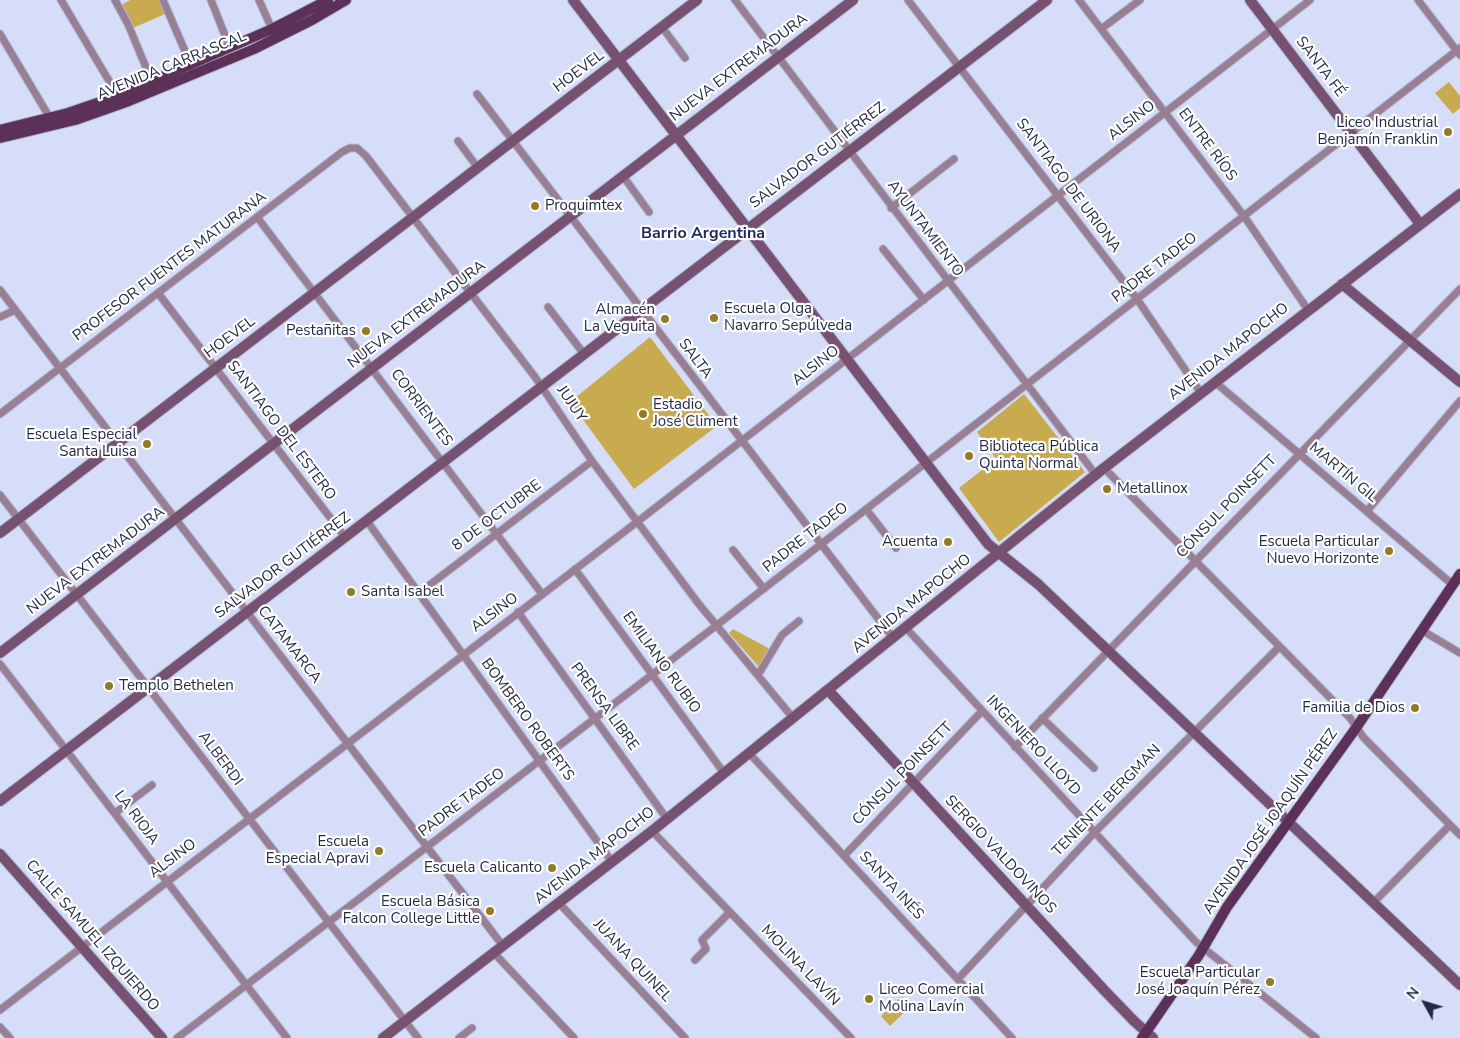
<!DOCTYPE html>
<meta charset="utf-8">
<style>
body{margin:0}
#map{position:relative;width:1460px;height:1038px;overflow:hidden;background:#d5ddf9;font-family:"Nunito Sans",sans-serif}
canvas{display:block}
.north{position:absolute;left:1400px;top:978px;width:50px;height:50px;-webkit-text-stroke:4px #fff;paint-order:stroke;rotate:309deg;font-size:14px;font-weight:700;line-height:20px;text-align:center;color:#232a44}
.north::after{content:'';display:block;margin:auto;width:18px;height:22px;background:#232a44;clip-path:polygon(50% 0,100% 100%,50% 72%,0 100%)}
</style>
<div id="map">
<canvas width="1460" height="1038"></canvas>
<div class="north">N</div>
</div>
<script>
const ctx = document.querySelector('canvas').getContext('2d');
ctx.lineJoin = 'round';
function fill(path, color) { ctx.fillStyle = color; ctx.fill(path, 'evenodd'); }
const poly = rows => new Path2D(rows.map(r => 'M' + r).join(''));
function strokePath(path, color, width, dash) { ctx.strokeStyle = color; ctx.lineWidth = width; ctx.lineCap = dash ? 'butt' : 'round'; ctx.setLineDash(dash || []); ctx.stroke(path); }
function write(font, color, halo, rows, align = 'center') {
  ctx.font = font + ' "Nunito Sans",sans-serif'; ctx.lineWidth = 4.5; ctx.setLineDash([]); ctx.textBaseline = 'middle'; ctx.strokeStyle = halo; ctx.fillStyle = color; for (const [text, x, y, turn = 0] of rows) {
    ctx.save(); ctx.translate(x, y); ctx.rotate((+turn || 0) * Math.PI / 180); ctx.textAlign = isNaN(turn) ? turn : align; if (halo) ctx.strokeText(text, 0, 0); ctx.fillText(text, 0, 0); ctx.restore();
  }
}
fill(poly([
 [130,0,160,0,165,14,133,28,121,5],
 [1449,82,1460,96,1460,108,1453,114,1435,93],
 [650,337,717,426,634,489,570,402],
 [1024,394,1085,472,999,542,959,488,996,459,977,432],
 [733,629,770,649,759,667,729,633],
 [902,996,911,1006,890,1026,881,1016]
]), '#c8ab4f');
const street = poly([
 [61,0,118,96],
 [115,0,128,24,152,82],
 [163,0,191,65],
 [211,0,230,48],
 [259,0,272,29],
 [735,0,1096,475],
 [908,0,1137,299,1201,393],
 [1079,0,1244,216,1308,310],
 [1418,0,1460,55],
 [662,27,685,58],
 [1101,29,1140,0],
 [0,34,50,118],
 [477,94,893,638],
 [458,141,478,168],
 [623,176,649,212],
 [891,208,954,159],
 [257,217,542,594],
 [883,249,924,300],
 [0,290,503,946],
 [158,293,345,537],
 [548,307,584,354],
 [0,317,15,310],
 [1215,382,1453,585],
 [0,414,342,152,350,148,357,148,366,156,535,377,592,461,698,603,793,718],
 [1104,468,1350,718,1364,738,1460,835],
 [0,495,418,1038],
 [866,509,896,548],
 [1367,511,1460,401],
 [367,521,612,862],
 [733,550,764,589],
 [575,569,724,773],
 [419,593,592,461],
 [518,612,667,819],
 [906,628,1196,942,1316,1038],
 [1423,631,1460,653],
 [0,664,287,1038],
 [758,675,782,635,799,621],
 [1042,718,1094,768],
 [1015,747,1460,289],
 [749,753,1012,1038],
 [115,813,152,785],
 [652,831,851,1038],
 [844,856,982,711],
 [1374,902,1450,825],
 [559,903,685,1038],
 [494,953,574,1038],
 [695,960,706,949,702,940,730,912],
 [958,979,1094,833,1279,647],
 [0,1010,637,522,1310,0],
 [0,1027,10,1038],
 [177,1038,717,625,1460,48],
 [459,1038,472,1028]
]);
const secondary = poly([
 [573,0,988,544,1038,584,1460,985],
 [1250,0,1420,224],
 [1342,284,1460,382],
 [0,533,697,0],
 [0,653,853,0],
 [828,690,1104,990,1134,1021,1153,1038],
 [0,801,1047,0],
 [0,854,162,1038],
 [383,1038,652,831,1104,468,1460,194]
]);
const primary = poly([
 [0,130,68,113,118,96,272,29,328,0],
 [0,138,75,120,129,101,254,49,312,20,346,0],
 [1142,1038,1199,955,1227,907,1356,728,1460,574]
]);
strokePath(street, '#b1b9d5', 9);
strokePath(secondary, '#b1b9d5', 12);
strokePath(primary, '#b1b9d5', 12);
strokePath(street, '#997f94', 7);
strokePath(secondary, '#765170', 10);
strokePath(primary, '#5c3157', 10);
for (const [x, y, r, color] of [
 [1448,132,5,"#947a22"],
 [535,206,5,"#947a22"],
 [714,318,5,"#947a22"],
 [665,319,5,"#947a22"],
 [366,331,5,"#947a22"],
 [643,414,5,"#947a22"],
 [147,444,5,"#947a22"],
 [969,456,5,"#947a22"],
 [1107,489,5,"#947a22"],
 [948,542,5,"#947a22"],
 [1389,551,5,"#947a22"],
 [351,592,5,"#947a22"],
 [109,686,5,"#947a22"],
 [1415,708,5,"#947a22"],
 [379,851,5,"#947a22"],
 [552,868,5,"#947a22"],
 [490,911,5,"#947a22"],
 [1270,982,5,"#947a22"],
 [869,999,5,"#947a22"]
]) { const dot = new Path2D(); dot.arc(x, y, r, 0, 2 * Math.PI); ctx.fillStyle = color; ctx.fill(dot); strokePath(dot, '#fff', 2); }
write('15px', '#232a44', '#fff', [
 ["AVENIDA CARRASCAL",172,66,-22],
 ["SANTA FÉ",1320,67,53],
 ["NUEVA EXTREMADURA",739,68,-37],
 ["HOEVEL",579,72,-37],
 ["ALSINO",1132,121,-38],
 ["ENTRE RÍOS",1207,145,53],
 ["SALVADOR GUTIÉRREZ",818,156,-37],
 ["SANTIAGO DE URIONA",1068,186,53],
 ["AYUNTAMIENTO",925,229,53],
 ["PROFESOR FUENTES MATURANA",170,267,-37],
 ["PADRE TADEO",1155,268,-38],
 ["NUEVA EXTREMADURA",417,315,-37],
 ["HOEVEL",230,338,-37],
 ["AVENIDA MAPOCHO",1229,352,-38],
 ["SALTA",695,359,53],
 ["ALSINO",816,366,-38],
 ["JUJUY",571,404,56],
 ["CORRIENTES",421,408,53],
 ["SANTIAGO DEL ESTERO",281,431,53],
 ["MARTÍN GIL",1343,473,40],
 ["CÓNSUL POINSETT",1227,507,-46],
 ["8 DE OCTUBRE",497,516,-37],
 ["PADRE TADEO",806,538,-38],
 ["NUEVA EXTREMADURA",96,561,-37],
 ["SALVADOR GUTIÉRREZ",283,566,-37],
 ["AVENIDA MAPOCHO",912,604,-39],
 ["ALSINO",495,613,-37],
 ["CATAMARCA",289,645,52],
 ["EMILIANO RUBIO",661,663,54],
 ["PRENSA LIBRE",604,707,54],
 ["BOMBERO ROBERTS",527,720,54],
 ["INGENIERO LLOYD",1033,746,47],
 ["ALBERDI",220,759,53],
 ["CÓNSUL POINSETT",903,774,-46],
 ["TENIENTE BERGMAN",1107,801,-46],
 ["PADRE TADEO",462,803,-37],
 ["LA RIOJA",136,818,53],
 ["AVENIDA JOSÉ JOAQUÍN PÉREZ",1271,822,-55],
 ["SERGIO VALDOVINOS",1000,855,47],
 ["AVENIDA MAPOCHO",595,856,-38],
 ["ALSINO",173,859,-37],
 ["SANTA INÉS",891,886,47],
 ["CALLE SAMUEL IZQUIERDO",92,936,49],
 ["JUANA QUINEL",632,961,47],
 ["MOLINA LAVÍN",800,966,46]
]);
write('15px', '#232a44', '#fff', [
 ["Liceo Industrial",1438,123],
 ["Benjamín Franklin",1438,140],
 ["Proquimtex",545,206,"left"],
 ["Escuela Olga",724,309,"left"],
 ["Navarro Sepúlveda",724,326,"left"],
 ["Almacén",655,310],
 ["La Veguita",655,327],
 ["Pestañitas",356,331],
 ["Estadio",653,405,"left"],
 ["José Climent",653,422,"left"],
 ["Escuela Especial",137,435],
 ["Santa Luisa",137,452],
 ["Biblioteca Pública",979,447,"left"],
 ["Quinta Normal",979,464,"left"],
 ["Metallinox",1117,489,"left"],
 ["Acuenta",938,542],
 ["Escuela Particular",1379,542],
 ["Nuevo Horizonte",1379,559],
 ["Santa Isabel",361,592,"left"],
 ["Templo Bethelen",119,686,"left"],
 ["Familia de Dios",1405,708],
 ["Escuela",369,842],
 ["Especial Apravi",369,859],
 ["Escuela Calicanto",542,868],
 ["Escuela Básica",480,902],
 ["Falcon College Little",480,919],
 ["Escuela Particular",1260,973],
 ["José Joaquín Pérez",1260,990],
 ["Liceo Comercial",879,990,"left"],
 ["Molina Lavín",879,1007,"left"]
], 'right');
write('bold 16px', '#1e285f', '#fff', [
 ["Barrio Argentina",703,234]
]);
</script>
